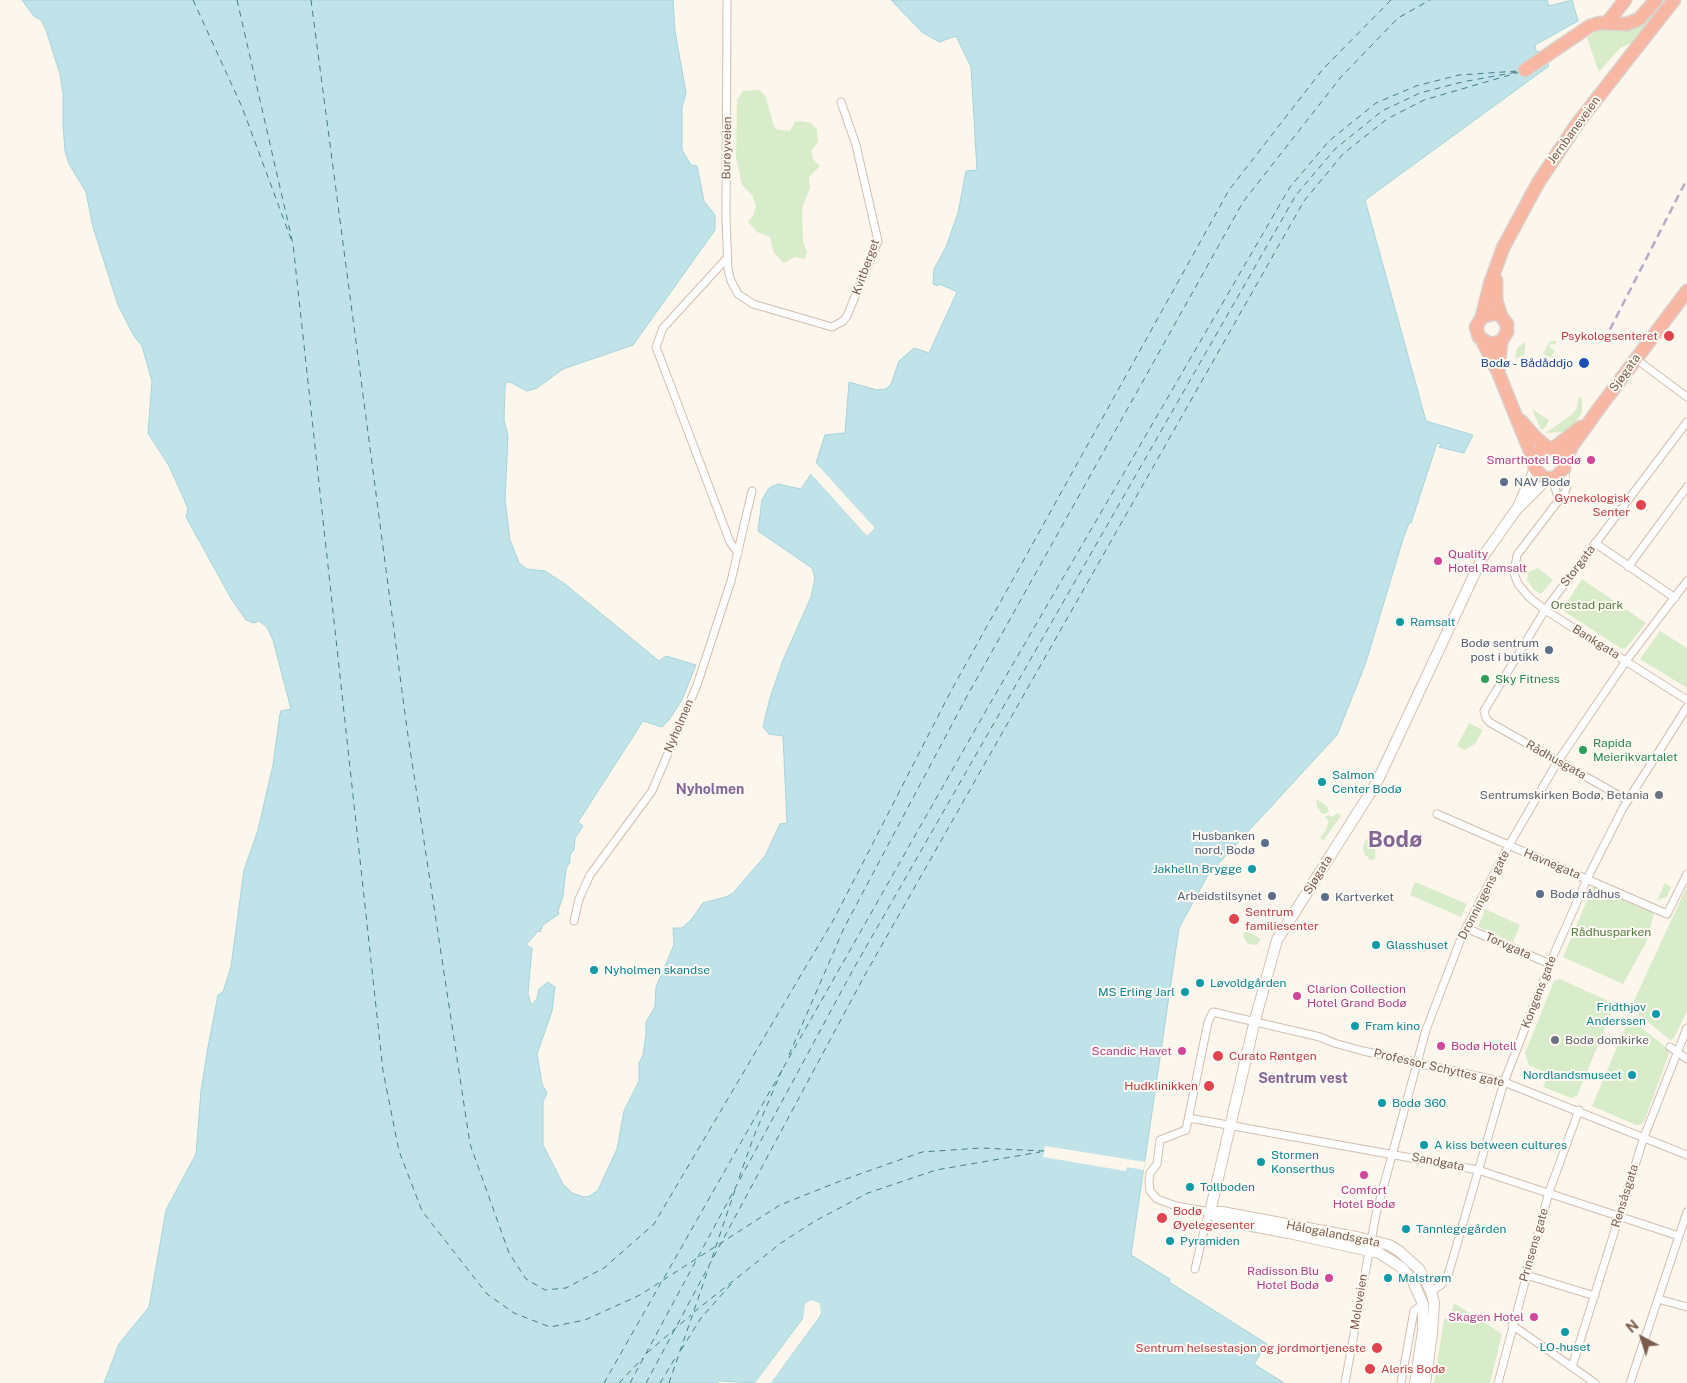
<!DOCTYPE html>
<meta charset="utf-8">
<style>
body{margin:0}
#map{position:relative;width:1687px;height:1383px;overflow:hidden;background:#fdf6ec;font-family:"Public Sans",sans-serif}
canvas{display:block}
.north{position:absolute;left:1617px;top:1313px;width:50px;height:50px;-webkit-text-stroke:4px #fffaf3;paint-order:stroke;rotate:320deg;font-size:14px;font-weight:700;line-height:20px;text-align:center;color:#7a5c4d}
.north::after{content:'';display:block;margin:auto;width:18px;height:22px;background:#7a5c4d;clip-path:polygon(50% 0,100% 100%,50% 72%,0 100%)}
</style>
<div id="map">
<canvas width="1687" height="1383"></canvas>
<div class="north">N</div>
</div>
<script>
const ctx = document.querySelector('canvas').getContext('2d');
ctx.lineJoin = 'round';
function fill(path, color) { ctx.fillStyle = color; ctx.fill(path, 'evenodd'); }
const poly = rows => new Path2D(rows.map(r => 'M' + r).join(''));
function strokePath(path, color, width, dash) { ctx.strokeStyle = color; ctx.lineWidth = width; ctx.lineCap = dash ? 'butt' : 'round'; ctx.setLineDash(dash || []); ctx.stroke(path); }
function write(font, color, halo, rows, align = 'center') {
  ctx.font = font + ' "Public Sans",sans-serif'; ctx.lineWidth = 4; ctx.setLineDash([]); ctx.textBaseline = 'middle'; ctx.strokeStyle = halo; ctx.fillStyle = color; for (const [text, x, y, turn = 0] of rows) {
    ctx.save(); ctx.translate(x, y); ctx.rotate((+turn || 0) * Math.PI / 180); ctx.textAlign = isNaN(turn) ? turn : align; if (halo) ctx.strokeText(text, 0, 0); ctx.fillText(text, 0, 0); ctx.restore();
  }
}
fill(poly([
 [1661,0,1668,0,1635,41,1620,48,1599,72,1587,38,1598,30,1622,31],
 [759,90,765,95,775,129,790,131,795,122,801,121,811,123,817,129,818,142,811,151,813,159,820,166,809,177,810,188,802,208,803,241,807,252,805,259,795,257,784,263,774,253,770,237,757,232,748,222,753,216,756,206,752,195,742,185,736,158,737,100,743,91],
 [1550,341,1557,341,1555,345,1551,343,1549,347,1555,350,1551,358,1543,354],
 [1526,342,1524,355,1515,359,1517,348],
 [1579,397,1582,397,1582,413,1574,424,1563,432,1545,433,1570,416,1576,410],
 [1532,409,1549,420,1546,427,1541,430],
 [1538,568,1553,580,1541,594,1534,590,1527,580,1528,572],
 [1582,579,1646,623,1626,648,1622,649,1562,610],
 [1660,631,1687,648,1687,688,1640,659],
 [1469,723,1483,730,1475,744,1464,750,1457,746],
 [1316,799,1327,806,1329,812,1322,814,1317,807],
 [1338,813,1341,816,1323,841,1320,837,1325,832,1329,821,1325,817,1329,815,1332,817],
 [1371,831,1376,837,1375,859,1370,860,1364,853,1363,846],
 [1415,882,1467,904,1461,917,1410,895],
 [1665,883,1671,887,1667,897,1657,900],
 [1594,884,1655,910,1646,943,1623,984,1563,957],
 [1687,886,1687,1011,1674,1038,1670,1040,1636,1012,1633,1003],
 [1485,909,1520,925,1513,942,1478,927],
 [1246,931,1261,939,1257,945,1248,944,1245,940,1243,934],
 [1560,979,1615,1004,1577,1096,1571,1098,1543,1087,1549,1074,1529,1065,1525,1053,1554,981],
 [1628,1021,1633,1021,1668,1049,1669,1054,1644,1122,1640,1125,1636,1125,1592,1106],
 [1384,1247,1408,1263,1426,1287,1430,1306,1422,1383,1419,1383,1428,1318,1425,1294,1416,1278,1404,1264,1381,1249],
 [1454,1303,1502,1334,1490,1383,1434,1383,1444,1319,1449,1319]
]), '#d8ecc9');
const water = poly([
 [22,0,673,0,675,31,686,93,682,107,682,150,691,165,697,166,704,201,715,215,715,230,633,345,563,369,537,388,527,391,510,382,506,382,505,387,504,420,508,436,505,500,510,540,519,563,527,569,545,571,565,584,659,661,666,656,696,665,682,700,669,720,662,727,643,721,578,822,583,826,575,838,574,850,570,854,570,862,566,869,563,896,558,911,559,914,543,925,540,932,538,931,526,945,532,948,528,993,531,1005,537,999,539,989,548,982,555,987,552,1011,537,1054,542,1084,547,1093,543,1102,543,1145,563,1184,572,1193,584,1197,590,1196,598,1190,617,1149,624,1111,639,1081,639,1063,643,1055,646,1035,646,1022,655,1007,656,987,674,945,673,928,682,928,691,920,703,903,726,897,733,893,765,856,780,824,787,823,783,736,769,734,763,727,770,698,783,660,811,597,815,578,812,568,758,531,762,500,769,488,778,484,801,489,811,474,867,536,875,528,816,463,825,435,845,433,849,382,877,390,886,389,891,384,899,361,914,348,929,353,957,292,940,284,938,286,933,284,934,269,946,247,958,213,966,171,977,170,971,67,956,36,939,42,922,32,891,0,1547,0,1549,6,1572,0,1578,21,1535,45,1536,51,1542,52,1549,66,1365,200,1426,421,1473,435,1464,453,1439,447,1441,444,1437,443,1411,523,1409,523,1403,539,1365,665,1337,735,1208,875,1179,928,1131,1255,1170,1279,1169,1282,1267,1344,1254,1364,1284,1383,771,1383,821,1315,820,1303,811,1300,805,1309,803,1318,755,1383,719,1381,717,1383,104,1383,119,1344,149,1307,166,1210,196,1154,201,1091,208,1047,218,995,223,992,231,967,244,870,258,830,273,765,280,714,281,711,291,709,273,640,267,627,259,621,254,623,246,620,232,600,186,517,188,509,184,499,169,466,148,433,152,381,142,346,134,336,118,305,93,227,86,192,69,164,65,151,63,124,63,93,60,74,46,30,41,20,34,16,22,0]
]);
fill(water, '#bfe3e8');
strokePath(water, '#a5d3da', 1);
fill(poly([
 [816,463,875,528,867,536,811,474,812,472,867,533,872,528,815,466],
 [1045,1146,1145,1162,1144,1170,1127,1167,1126,1171,1043,1157],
 [811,1300,820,1303,821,1314,771,1383,769,1383,819,1314,818,1304,810,1303,805,1320,758,1383,755,1383,803,1319,805,1304]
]), '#fdf6ec');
strokePath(poly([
 [193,0,242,107,291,239],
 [237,0,293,244,383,1071,399,1151,422,1211,487,1294,514,1313,550,1327,585,1320,640,1295,780,1205,843,1180,922,1152,981,1148,1044,1151],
 [311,0,407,729,470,1144,509,1253,526,1279,545,1290,566,1288,604,1268,654,1224,834,919,951,691,1229,190,1323,69,1391,0],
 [789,1055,844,928,966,698,1243,202,1341,77,1398,18,1430,0],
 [739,1178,754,1136,782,1070],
 [712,1258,736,1187],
 [664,1278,988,707,1290,187,1329,141,1376,103,1416,86,1459,75,1518,71],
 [694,1312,781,1243,815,1221,868,1193,936,1170,1040,1152],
 [681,1350,701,1318,733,1282],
 [647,1353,691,1315],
 [604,1383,662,1281],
 [619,1383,643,1358],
 [630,1383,854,968,1296,195,1335,149,1382,111,1420,93,1462,82,1517,72],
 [646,1383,866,973,1304,201,1343,154,1387,119,1424,100,1520,72],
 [660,1383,677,1355],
 [669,1383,709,1267]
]), '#437c86', 1, [6, 5]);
const street = poly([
 [727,0,726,218,728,269,731,281,738,294,753,304,832,327,843,321,847,316,878,241,856,145,841,102],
 [727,258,663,328,656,347,730,542,738,553],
 [1636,359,1687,397],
 [1564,469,1567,486,1565,492,1517,555,1514,573,1518,584,1529,597,1545,610,1687,700],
 [1552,479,1559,500],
 [1595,543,1675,598],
 [1628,567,1687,487],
 [1627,800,1489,722,1486,718,1484,711,1545,610,1687,422],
 [1437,814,1667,914,1687,874],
 [574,921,579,899,590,875,652,791,697,685,731,581,752,491],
 [1466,928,1550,964],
 [1670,1047,1687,1059],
 [1189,1118,1478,1170,1679,1236],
 [1195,1269,1206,1222,1210,1212,1176,1206,1157,1199,1150,1191,1149,1181,1150,1173,1157,1164,1160,1140,1186,1130,1208,1022,1213,1012,1320,1037,1334,1043,1363,1051,1504,1082,1687,1155],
 [1526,1275,1595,1296],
 [1431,1291,1441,1285,1448,1275,1504,1082,1554,954,1587,879,1623,808,1687,707],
 [1658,1299,1687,1307],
 [1512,1325,1595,1383],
 [1572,1367,1644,1137,1687,1028],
 [1345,1383,1376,1214,1426,1030,1462,936,1509,845,1558,761,1626,661,1687,581],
 [1401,1383,1414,1311,1423,1304],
 [1498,1383,1549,1192,1579,1110],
 [1630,1383,1687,1212]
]);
const secondary = poly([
 [1518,507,1535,469],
 [1210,1212,1255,1020,1277,940,1377,782,1482,558,1516,510,1547,479],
 [1210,1212,1222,1212,1361,1238,1389,1245,1399,1251,1419,1269,1431,1291,1434,1303,1432,1334,1425,1383],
 [1210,1212,1220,1220,1289,1233,1379,1253,1401,1267,1412,1279,1423,1304,1423,1331,1415,1383]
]);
const highway = poly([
 [1607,23,1625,0],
 [1525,70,1590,26,1600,23,1627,24,1639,19,1656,0],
 [1496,280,1496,300,1501,316],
 [1482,317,1490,284,1503,248,1538,183,1577,124,1674,0],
 [1483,342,1498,372,1534,461],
 [1498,372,1501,342,1507,332,1507,324,1501,316,1495,313,1482,317,1476,327,1479,337,1490,344,1501,342],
 [1521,421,1536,438,1548,448],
 [1554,448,1564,458,1564,469,1555,478,1544,478,1535,469,1534,461,1537,454,1545,448,1554,448,1581,427],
 [1565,461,1572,446,1600,407,1687,291]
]);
strokePath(street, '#d1beb0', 9);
strokePath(secondary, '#d6c0b0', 12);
strokePath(highway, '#dad1cd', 15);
strokePath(street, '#fff', 7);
strokePath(secondary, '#fff', 10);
strokePath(highway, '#f7b7a3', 12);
strokePath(poly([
 [1604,341,1687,179]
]), '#b9a8c9', 2.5, [8, 5]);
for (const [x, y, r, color] of [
 [1669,336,6,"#e0444e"],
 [1584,363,6,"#1a4fb4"],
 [1591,460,5,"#d1479c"],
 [1504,482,5,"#5c6f8a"],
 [1641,505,6,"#e0444e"],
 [1438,561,5,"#d1479c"],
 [1400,622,5,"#0f9aa8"],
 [1549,650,5,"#5c6f8a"],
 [1485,679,5,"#2e9e5b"],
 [1583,750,5,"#2e9e5b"],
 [1322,782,5,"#0f9aa8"],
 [1659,795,5,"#6b7280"],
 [1265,843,5,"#5c6f8a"],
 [1252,869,5,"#0f9aa8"],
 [1540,894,5,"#5c6f8a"],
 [1272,896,5,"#5c6f8a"],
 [1325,897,5,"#5c6f8a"],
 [1234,919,6,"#e0444e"],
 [1376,945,5,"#0f9aa8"],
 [594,970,5,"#0f9aa8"],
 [1200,983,5,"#0f9aa8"],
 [1185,992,5,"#0f9aa8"],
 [1297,996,5,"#d1479c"],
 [1656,1014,5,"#0f9aa8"],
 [1355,1026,5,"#0f9aa8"],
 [1555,1040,5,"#6b7280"],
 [1441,1046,5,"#d1479c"],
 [1182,1051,5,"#d1479c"],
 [1218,1056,6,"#e0444e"],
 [1632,1075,5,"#0f9aa8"],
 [1209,1086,6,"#e0444e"],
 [1382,1103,5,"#0f9aa8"],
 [1424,1145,5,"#0f9aa8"],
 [1261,1162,5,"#0f9aa8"],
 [1364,1175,5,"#d1479c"],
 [1190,1187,5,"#0f9aa8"],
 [1162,1218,6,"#e0444e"],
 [1406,1229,5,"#0f9aa8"],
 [1170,1241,5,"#0f9aa8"],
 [1329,1278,5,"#d1479c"],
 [1388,1278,5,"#0f9aa8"],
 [1534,1317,5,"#d1479c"],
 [1565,1332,5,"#0f9aa8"],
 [1377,1348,6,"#e0444e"],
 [1370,1369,6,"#e0444e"]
]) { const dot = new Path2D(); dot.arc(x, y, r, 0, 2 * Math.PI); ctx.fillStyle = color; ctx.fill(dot); strokePath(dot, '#fffaf3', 2); }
write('12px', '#7a5c4d', '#fffaf3', [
 ["Jernbaneveien",1574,130,-54],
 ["Burøyveien",727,148,-89],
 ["Kvitberget",866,267,-70],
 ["Sjøgata",1625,373,-54],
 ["Storgata",1578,566,-53],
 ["Bankgata",1596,642,32],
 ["Nyholmen",679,726,-67],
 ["Rådhusgata",1556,760,29],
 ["Havnegata",1552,864,23],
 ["Sjøgata",1318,875,-58],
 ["Dronningens gate",1484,895,-63],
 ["Torvgata",1508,946,24],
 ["Kongens gate",1539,992,-69],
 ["Professor Schyttes gate",1439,1068,13],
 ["Sandgata",1438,1162,11],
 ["Rensåsgata",1625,1196,-73],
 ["Hålogalandsgata",1333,1234,11],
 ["Prinsens gate",1534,1245,-74],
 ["Moloveien",1359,1302,-81]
]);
write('12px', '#be3a42', '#fffaf3', [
 ["Psykologsenteret",1658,336],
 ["Gynekologisk",1630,498],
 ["Senter",1630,512],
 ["Sentrum",1245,912,"left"],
 ["familiesenter",1245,926,"left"],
 ["Curato Røntgen",1229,1056,"left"],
 ["Hudklinikken",1198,1086],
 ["Bodø",1173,1211,"left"],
 ["Øyelegesenter",1173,1225,"left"],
 ["Sentrum helsestasjon og jordmortjeneste",1366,1348],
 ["Aleris Bodø",1381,1369,"left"]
], 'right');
write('12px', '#164399', '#fffaf3', [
 ["Bodø - Bådåddjo",1573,363]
], 'right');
write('12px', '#b23c85', '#fffaf3', [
 ["Smarthotel Bodø",1581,460],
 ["Quality",1448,554,"left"],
 ["Hotel Ramsalt",1448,568,"left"],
 ["Clarion Collection",1307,989,"left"],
 ["Hotel Grand Bodø",1307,1003,"left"],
 ["Bodø Hotell",1451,1046,"left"],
 ["Scandic Havet",1172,1051],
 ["Comfort",1364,1190,"center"],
 ["Hotel Bodø",1364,1204,"center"],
 ["Radisson Blu",1319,1271],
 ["Hotel Bodø",1319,1285],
 ["Skagen Hotel",1524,1317]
], 'right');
write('12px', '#4e5e75', '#fffaf3', [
 ["NAV Bodø",1514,482],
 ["Bodø sentrum",1539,643,"right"],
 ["post i butikk",1539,657,"right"],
 ["Husbanken",1255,836,"right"],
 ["nord, Bodø",1255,850,"right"],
 ["Bodø rådhus",1550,894],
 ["Arbeidstilsynet",1262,896,"right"],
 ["Kartverket",1335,897]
], 'left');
write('12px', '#537a41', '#fffaf3', [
 ["Orestad park",1587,605],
 ["Rådhusparken",1611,932]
]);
write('12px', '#0d838f', '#fffaf3', [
 ["Ramsalt",1410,622],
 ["Salmon",1332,775],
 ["Center Bodø",1332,789],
 ["Jakhelln Brygge",1242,869,"right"],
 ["Glasshuset",1386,945],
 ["Nyholmen skandse",604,970],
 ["Løvoldgården",1210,983],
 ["MS Erling Jarl",1175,992,"right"],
 ["Fridthjov",1646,1007,"right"],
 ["Anderssen",1646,1021,"right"],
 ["Fram kino",1365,1026],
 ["Nordlandsmuseet",1622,1075,"right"],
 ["Bodø 360",1392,1103],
 ["A kiss between cultures",1434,1145],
 ["Stormen",1271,1155],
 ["Konserthus",1271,1169],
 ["Tollboden",1200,1187],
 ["Tannlegegården",1416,1229],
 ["Pyramiden",1180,1241],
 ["Malstrøm",1398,1278],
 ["LO-huset",1565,1347,"center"]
], 'left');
write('12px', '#27864d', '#fffaf3', [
 ["Sky Fitness",1495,679],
 ["Rapida",1593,743],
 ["Meierikvartalet",1593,757]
], 'left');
write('12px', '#5b616d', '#fffaf3', [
 ["Sentrumskirken Bodø, Betania",1649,795],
 ["Bodø domkirke",1565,1040,"left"]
], 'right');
write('bold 14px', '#846695', '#fffaf3', [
 ["Nyholmen",710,790],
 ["Sentrum vest",1303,1079]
]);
write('bold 22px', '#846695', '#fffaf3', [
 ["Bodø",1395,840]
]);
</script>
